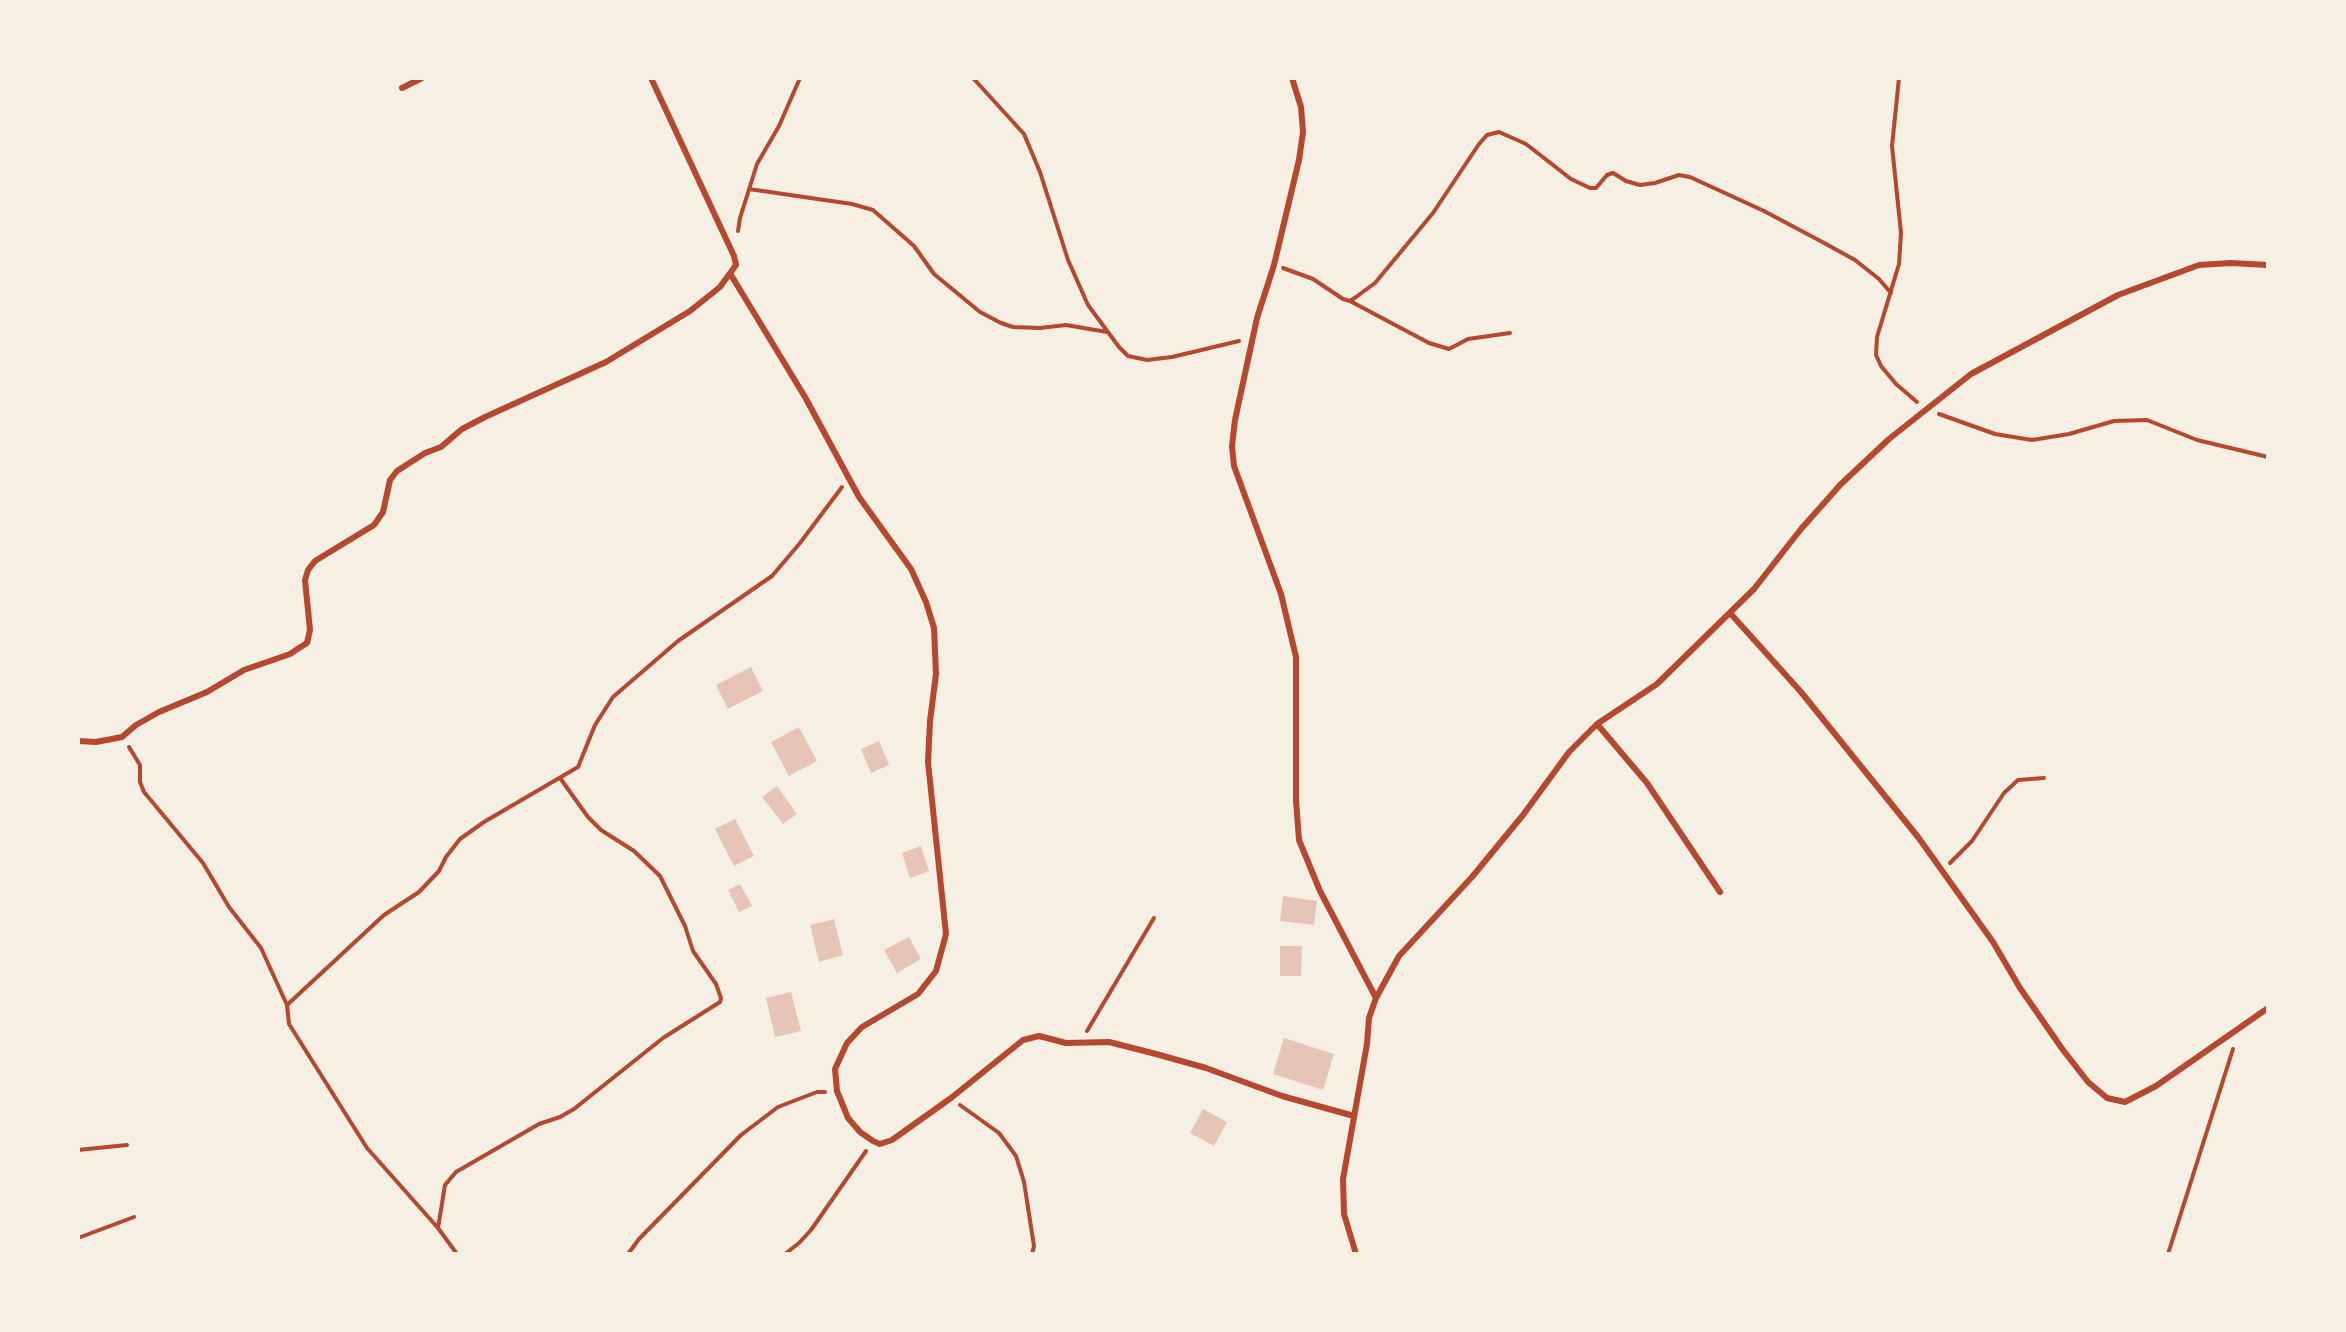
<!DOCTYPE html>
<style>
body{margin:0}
#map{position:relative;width:2346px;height:1332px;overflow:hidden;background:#f6efe4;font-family:Commissioner,sans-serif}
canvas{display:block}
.frame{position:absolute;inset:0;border:80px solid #f6efe4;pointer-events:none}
</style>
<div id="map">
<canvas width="2346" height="1332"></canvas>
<div class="frame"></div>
</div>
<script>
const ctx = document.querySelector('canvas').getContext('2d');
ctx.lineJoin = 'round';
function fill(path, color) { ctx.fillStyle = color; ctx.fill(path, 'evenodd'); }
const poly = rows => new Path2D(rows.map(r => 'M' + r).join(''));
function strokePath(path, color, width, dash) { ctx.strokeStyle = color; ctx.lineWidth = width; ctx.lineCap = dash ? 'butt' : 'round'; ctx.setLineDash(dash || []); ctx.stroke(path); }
fill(poly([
 [751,667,763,691,728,709,716,685],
 [799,727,817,761,789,776,771,742],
 [879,741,889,765,871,773,861,749],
 [777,786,797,814,783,824,762,797],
 [735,819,754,856,734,866,715,829],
 [921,846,929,871,910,878,902,853],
 [740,884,752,906,739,912,728,890],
 [1283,896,1317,901,1314,925,1280,921],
 [834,919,843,955,819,962,810,925],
 [909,937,921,959,897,973,884,950],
 [1280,946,1302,946,1301,976,1280,976],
 [791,992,801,1031,775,1037,766,998],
 [1284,1038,1334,1054,1323,1090,1273,1074],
 [1203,1109,1227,1122,1214,1146,1190,1133]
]), '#e6c5b7');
strokePath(poly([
 [973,78,1024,134,1040,172,1068,260,1088,305,1119,347,1128,356,1147,360,1172,357,1239,341],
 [1899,78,1892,146,1901,233,1899,264,1877,337,1876,355,1881,366,1896,384,1917,402],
 [749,189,852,204,873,210,914,246,934,274,980,312,1001,323,1013,327,1040,328,1066,325,1107,332],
 [738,231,740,218,757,164,779,126,800,78],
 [1283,268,1313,279,1343,299,1350,301,1356,297,1375,283,1433,213,1479,144,1487,135,1499,132,1526,144,1571,179,1590,188,1596,188,1607,175,1613,173,1626,181,1640,185,1655,183,1679,175,1690,177,1764,211,1826,244,1855,260,1879,279,1891,293],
 [1350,301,1429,343,1449,349,1468,339,1510,333],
 [1939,414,1995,434,2032,440,2069,434,2114,421,2147,420,2197,440,2268,457],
 [129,747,140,765,140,782,144,792,203,863,229,907,261,948,287,1005,289,1024,367,1148,438,1228,457,1254],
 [1950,863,1972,841,2004,793,2018,780,2044,778],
 [287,1005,384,915,419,892,439,871,446,857,460,839,484,822,578,767,595,725,613,697,678,641,772,576,800,543,842,487],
 [1087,1031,1154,918],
 [960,1105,999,1133,1016,1156,1024,1182,1034,1246,1032,1254],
 [78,1150,127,1145],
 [438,1228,445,1185,456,1172,539,1124,560,1117,574,1109,663,1038,720,1002,721,998,716,984,693,951,685,926,660,876,634,851,601,830,588,817,560,778],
 [78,1238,134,1217],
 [628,1254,639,1239,741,1135,778,1107,817,1092,825,1092],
 [785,1254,799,1243,811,1230,866,1151],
 [2168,1254,2233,1049]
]), '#b5482f', 4);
strokePath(poly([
 [1292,78,1301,107,1303,132,1299,160,1274,265,1257,318,1235,420,1232,446,1234,466,1281,594,1296,657,1296,800,1299,840,1320,891,1376,998],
 [402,88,422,78],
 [731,275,805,397,859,497,911,569,926,602,934,628,936,674,930,721,928,762,946,934,936,971,918,994,862,1027,847,1043,835,1069,837,1091,848,1118,860,1132,873,1141,880,1144,892,1140,951,1098,1023,1040,1039,1036,1066,1043,1109,1042,1156,1054,1206,1068,1282,1096,1354,1116],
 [1730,613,1801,692,1918,837,1993,942,2020,988,2063,1050,2088,1082,2107,1098,2125,1102,2156,1086,2268,1008],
 [1597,724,1647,783,1720,892],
 [78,741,96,742,122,737,136,725,159,712,207,692,244,670,290,654,299,648,307,643,310,630,305,580,308,570,315,561,374,525,383,512,390,480,397,471,425,453,441,447,462,429,485,417,606,362,690,311,720,287,736,265,734,256,651,78],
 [1356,1254,1344,1214,1343,1179,1367,1044,1369,1018,1376,998,1399,956,1472,877,1523,815,1569,752,1597,724,1657,684,1754,589,1801,529,1841,484,1889,439,1971,374,2118,295,2199,265,2231,263,2268,265]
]), '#b5482f', 6);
</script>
